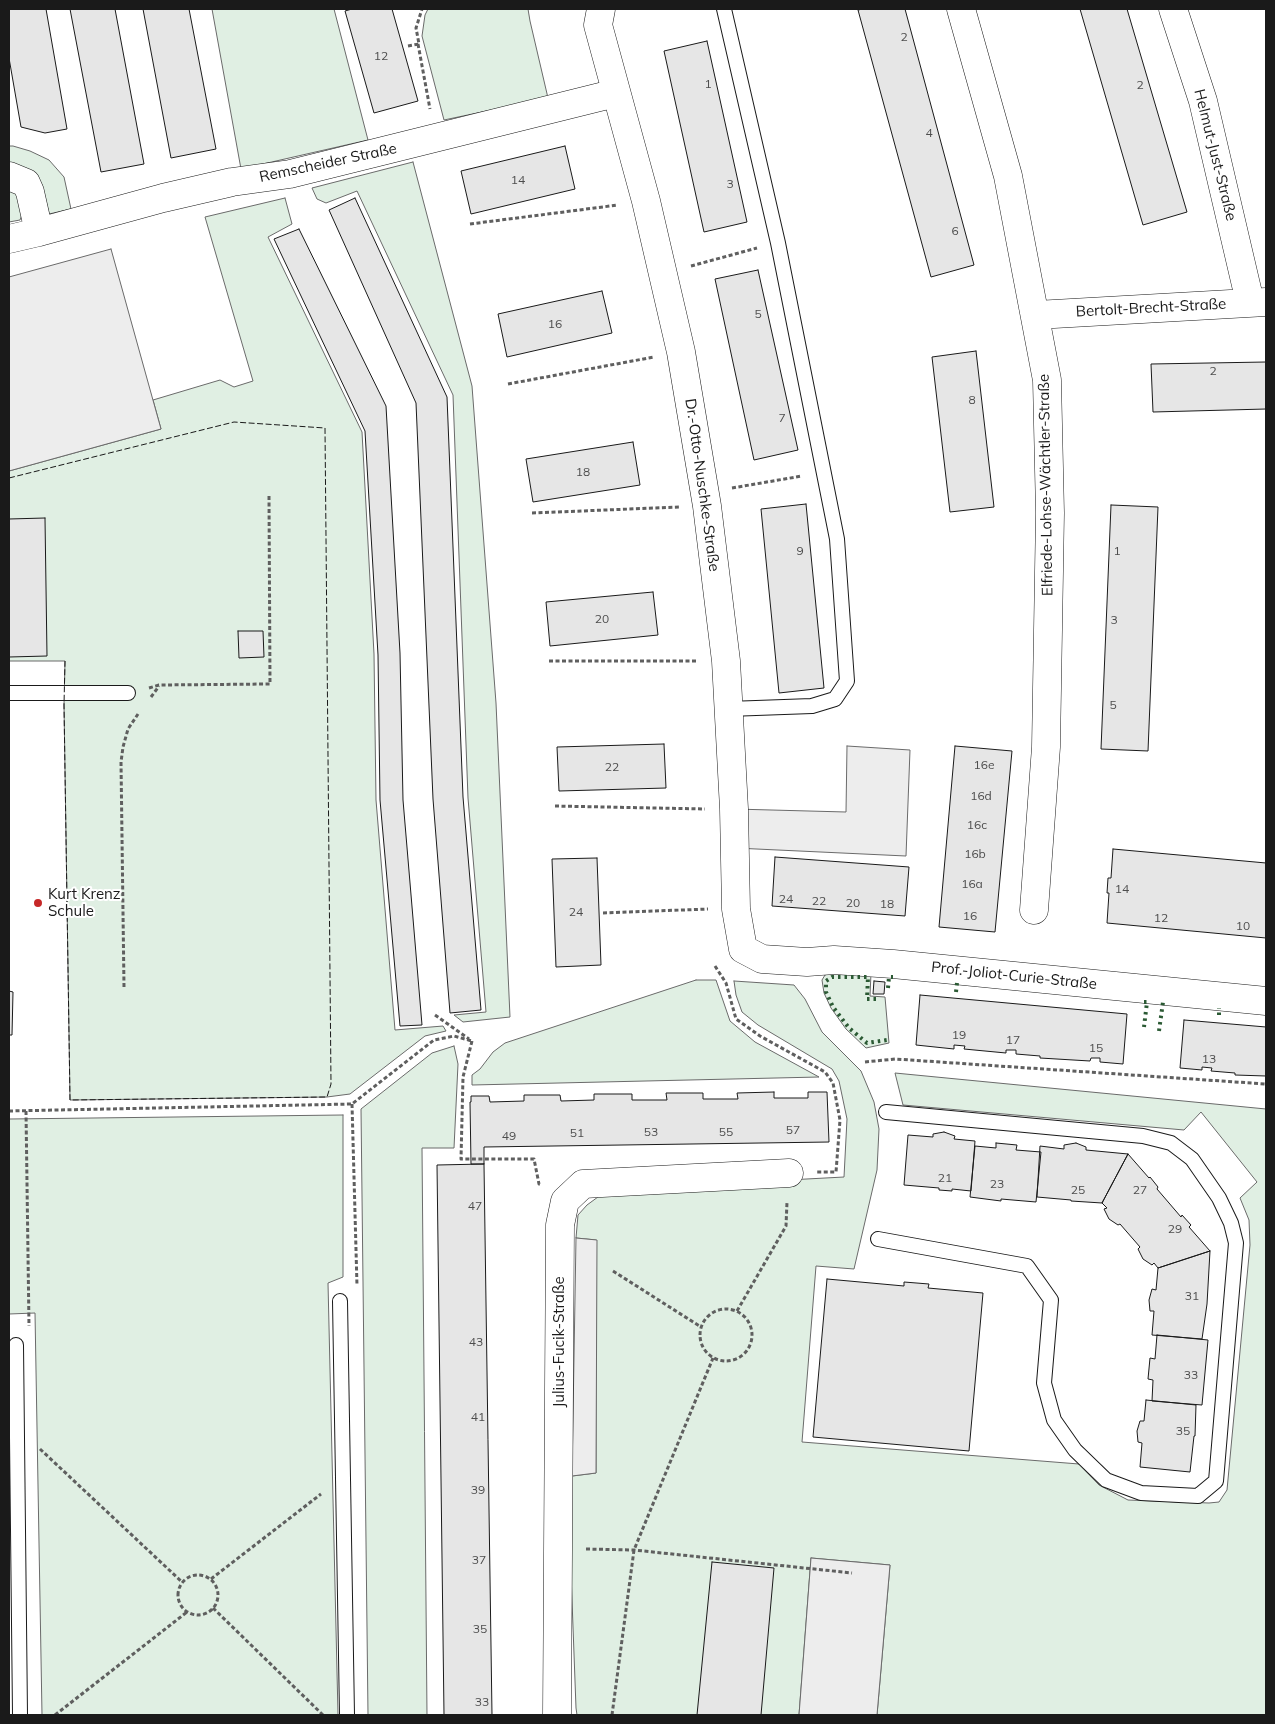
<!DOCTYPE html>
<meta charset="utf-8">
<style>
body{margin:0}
#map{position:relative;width:1275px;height:1724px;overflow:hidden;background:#fff;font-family:Mulish,sans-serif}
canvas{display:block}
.frame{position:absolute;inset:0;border:10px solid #1a1a1a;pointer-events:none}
</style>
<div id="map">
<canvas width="1275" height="1724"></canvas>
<div class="frame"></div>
</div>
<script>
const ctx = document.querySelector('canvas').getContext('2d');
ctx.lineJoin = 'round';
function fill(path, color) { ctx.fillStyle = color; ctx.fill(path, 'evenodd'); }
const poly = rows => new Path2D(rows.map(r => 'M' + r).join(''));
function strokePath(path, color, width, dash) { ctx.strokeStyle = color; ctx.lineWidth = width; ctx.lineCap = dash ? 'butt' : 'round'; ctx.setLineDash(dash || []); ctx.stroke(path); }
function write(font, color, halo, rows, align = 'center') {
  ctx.font = font + ' Mulish,sans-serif'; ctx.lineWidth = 4; ctx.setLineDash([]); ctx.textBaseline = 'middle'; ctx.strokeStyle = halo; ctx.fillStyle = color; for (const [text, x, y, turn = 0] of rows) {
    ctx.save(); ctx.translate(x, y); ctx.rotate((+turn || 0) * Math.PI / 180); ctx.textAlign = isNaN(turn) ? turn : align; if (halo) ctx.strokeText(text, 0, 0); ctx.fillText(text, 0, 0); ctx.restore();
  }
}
const green = poly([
 [212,9,334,9,368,140,241,169,212,9],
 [428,9,528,9,530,21,548,98,444,120,422,36,425,15,428,9],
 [9,146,13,146,30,151,49,160,64,177,71,209,49,214,42,185,37,176,9,166,9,146],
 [413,162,472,386,496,703,510,1017,463,1022,454,1015,486,1012,468,798,453,395,357,191,326,203,317,199,312,188,413,162],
 [9,188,19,196,23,212,20,220,9,222,9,188],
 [285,198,292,224,268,237,362,432,374,654,376,800,395,1030,443,1026,446,1031,425,1036,350,1094,327,1097,70,1100,64,705,65,661,9,661,9,471,161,429,153,400,220,380,234,387,253,381,205,217,285,198],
 [831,973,871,973,870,996,885,997,889,1043,866,1048,846,1029,831,1008,824,993,822,980,825,975,831,973],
 [696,980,716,980,730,1021,755,1042,819,1077,472,1085,472,1075,480,1069,493,1052,505,1043,696,980],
 [734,981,794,985,805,999,822,1032,861,1071,874,1102,879,1129,877,1170,854,1269,816,1266,802,1442,1079,1464,1099,1485,1128,1500,1209,1503,1219,1502,1227,1490,1250,1245,1249,1220,1240,1198,1257,1182,1201,1112,1184,1130,903,1105,895,1073,1266,1109,1266,1715,877,1715,890,1565,811,1558,799,1715,577,1715,576,1708,570,1546,572,1476,596,1473,596,1240,576,1238,578,1215,587,1205,602,1194,619,1189,844,1177,847,1119,839,1081,832,1069,758,1025,742,1012,736,995,734,981],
 [454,1046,458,1064,454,1148,422,1148,427,1715,368,1715,361,1109,432,1053,454,1046],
 [343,1115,343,1277,328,1283,338,1715,42,1715,35,1313,9,1314,9,1119,343,1115]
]);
fill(green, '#e0efe3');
strokePath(green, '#6a6a6a', 1);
const parking = poly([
 [111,249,161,429,9,471,9,277,111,249],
 [847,746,910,750,906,856,735,848,734,809,846,812,847,746],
 [576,1238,597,1240,596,1473,572,1476,576,1238],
 [811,1558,890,1565,877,1715,799,1715,811,1558]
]);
fill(parking, '#ededed');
strokePath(parking, '#6a6a6a', 1);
const building = poly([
 [9,9,46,9,67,129,45,133,21,127,9,58,9,9],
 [70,9,115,9,144,164,101,172,70,9],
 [143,9,189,9,216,149,171,158,143,9],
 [352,9,392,9,418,101,374,113,345,11,352,9],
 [863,9,905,9,974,265,931,277,858,10,863,9],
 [1080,9,1127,9,1187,212,1143,225,1080,9],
 [707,41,747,222,704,232,664,51,707,41],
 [565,146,575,189,471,214,461,171,565,146],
 [355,198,447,397,463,797,481,1010,450,1013,433,799,416,403,329,210,355,198],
 [299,229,386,406,400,653,403,800,422,1025,400,1026,380,800,378,655,365,431,274,239,299,229],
 [758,270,798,450,754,460,715,279,758,270],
 [602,291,612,333,507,357,498,314,602,291],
 [976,351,994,507,950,512,932,357,976,351],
 [1266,362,1266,409,1153,412,1151,364,1266,362],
 [633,442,640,485,533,502,526,459,633,442],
 [806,504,824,688,779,693,761,509,806,504],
 [1111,505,1158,507,1148,751,1101,749,1111,505],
 [45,518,47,656,9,657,9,519,45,518],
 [653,592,658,635,550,646,546,602,653,592],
 [238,631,263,631,264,657,239,658,238,631],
 [664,744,666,788,559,791,557,747,664,744],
 [955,746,1012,751,995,932,939,927,955,746],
 [1113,849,1266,863,1266,938,1107,923,1109,893,1107,893,1108,878,1111,878,1113,849],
 [775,857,909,867,905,916,772,906,775,857],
 [597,858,601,965,556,967,552,859,597,858],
 [874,981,885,982,884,994,873,994,874,981],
 [9,991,13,992,12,1035,9,1035,9,991],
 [920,995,1127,1014,1123,1064,1100,1062,1100,1058,1091,1058,1090,1061,1040,1058,1040,1056,1016,1054,1016,1050,1006,1050,1006,1053,964,1049,965,1046,954,1045,954,1049,916,1045,920,995],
 [1184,1020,1266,1027,1266,1076,1235,1075,1235,1073,1211,1071,1212,1068,1202,1067,1202,1070,1180,1068,1184,1020],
 [774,1092,774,1098,808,1098,808,1092,827,1092,829,1142,484,1147,484,1164,471,1164,470,1102,471,1102,471,1096,489,1096,490,1102,524,1101,524,1095,560,1095,561,1101,594,1100,594,1094,632,1094,632,1100,667,1100,666,1093,703,1093,703,1099,738,1099,737,1093,774,1092],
 [944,1132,955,1136,954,1139,975,1141,971,1191,952,1189,952,1191,939,1190,939,1188,904,1185,908,1135,933,1137,933,1134,944,1132],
 [996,1143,1017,1145,1016,1150,1041,1152,1036,1202,1001,1199,1001,1201,970,1197,975,1146,996,1148,996,1143],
 [1076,1143,1086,1147,1086,1150,1128,1154,1102,1203,1071,1201,1071,1200,1037,1197,1040,1146,1064,1149,1064,1145,1076,1143],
 [1128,1154,1149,1178,1150,1177,1158,1187,1157,1189,1181,1217,1182,1215,1191,1225,1189,1227,1210,1251,1158,1268,1154,1263,1152,1265,1143,1259,1138,1249,1140,1247,1120,1224,1118,1225,1109,1219,1104,1209,1107,1208,1102,1203,1128,1154],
 [484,1164,492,1715,444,1715,437,1165,484,1164],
 [1210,1251,1207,1304,1202,1339,1152,1335,1154,1311,1150,1311,1149,1300,1152,1289,1156,1290,1158,1268,1210,1251],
 [827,1279,904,1286,904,1282,929,1284,928,1288,983,1293,969,1451,813,1437,827,1279],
 [1157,1335,1208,1340,1202,1405,1152,1401,1153,1380,1148,1379,1150,1358,1155,1359,1157,1335],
 [1146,1400,1196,1405,1195,1436,1194,1436,1190,1472,1140,1467,1142,1443,1138,1442,1137,1431,1140,1421,1144,1421,1146,1400],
 [712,1562,774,1568,761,1715,697,1715,712,1562]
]);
fill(building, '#e6e6e6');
strokePath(building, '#1a1a1a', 1);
const service = poly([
 [724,9,778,243,837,539,847,681,835,699,812,706,728,709],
 [9,693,128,693],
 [878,1239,1027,1266,1051,1300,1044,1383,1054,1420,1075,1450,1106,1480,1141,1493,1198,1496,1216,1481,1236,1243,1231,1223,1219,1198,1192,1159,1171,1143,1143,1136,886,1112],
 [340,1301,347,1715],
 [16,1345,20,1715]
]);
const minor = poly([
 [601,9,598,25,646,201,681,352,707,506,726,661,734,809,736,909,743,949,762,959,807,962,834,960,893,964,1266,1001],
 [961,9,1008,176,1047,380,1050,513,1046,747,1034,910],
 [1173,9,1203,101,1250,302],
 [9,176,26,183,30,192,39,232],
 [9,239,39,232,163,198,232,182,290,174,616,93],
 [1036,315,1266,302],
 [557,1715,560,1225,565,1201,583,1184,789,1173]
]);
strokePath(service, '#1a1a1a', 16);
strokePath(minor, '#1a1a1a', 29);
strokePath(poly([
 [418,44,430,109],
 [408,46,419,44,416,28,422,9],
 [470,224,618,205],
 [691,266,757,248],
 [508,384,654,357],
 [732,488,802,476],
 [532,513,679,507],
 [549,661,698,661],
 [149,688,159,685,270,684,269,496],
 [151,697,159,686],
 [555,806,705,809],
 [603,913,708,909],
 [715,966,726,983,736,1019,760,1036,825,1072,833,1083,840,1120,836,1172,816,1172],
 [124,987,121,762,123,747,128,729,138,714],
 [435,1015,469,1039],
 [472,1041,463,1077,461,1159,534,1159,539,1184,542,1184],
 [865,1062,895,1059,1266,1084],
 [352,1104,357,1286],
 [9,1111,352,1104,434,1040,454,1036,472,1041],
 [26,1111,29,1326],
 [613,1271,701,1327],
 '700 1335a26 26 0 1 1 52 0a26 26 0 1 1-52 0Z',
 [737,1311,786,1226,787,1202],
 [40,1449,182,1582],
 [586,1549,634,1550,852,1573],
 '178 1595a20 20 0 1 1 40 0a20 20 0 1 1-40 0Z',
 [211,1579,321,1494],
 [213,1608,323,1715],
 [55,1715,187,1612],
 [612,1715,634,1550,713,1358]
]), '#5f5f5f', 3, [4, 2.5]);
strokePath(service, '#fff', 14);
strokePath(minor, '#fff', 28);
strokePath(poly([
 [888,988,889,977,893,977],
 [956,992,957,983],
 [876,999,867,999,868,977,832,977,826,981,826,992,833,1007,849,1028,867,1043,887,1040],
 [1144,1002,1147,1002,1144,1027],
 [1219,1015,1219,1008],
 [1159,1031,1163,1002]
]), '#2b5a34', 4, [2.5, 4]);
strokePath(poly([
 [9,478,234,422,325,428,331,1084,327,1097,70,1100,64,705,65,661]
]), '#1a1a1a', 1, [6, 2.5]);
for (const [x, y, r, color] of [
 [38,903,5,"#c62828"]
]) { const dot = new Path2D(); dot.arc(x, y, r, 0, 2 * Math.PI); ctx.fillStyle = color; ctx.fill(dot); strokePath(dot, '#fff', 2); }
write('12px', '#4d4d4d', null, [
 ["2",904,37],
 ["12",381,56],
 ["1",708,84],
 ["2",1140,85],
 ["4",929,133],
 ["14",518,180],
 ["3",730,184],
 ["6",955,231],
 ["5",758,314],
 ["16",555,324],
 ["2",1213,371],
 ["8",972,400],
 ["7",782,418],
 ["18",583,472],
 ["9",800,551],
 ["1",1117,551],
 ["20",602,619],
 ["3",1114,620],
 ["5",1113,705],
 ["16e",984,765],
 ["22",612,767],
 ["16d",981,796],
 ["16c",977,825],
 ["16b",975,854],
 ["16a",972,884],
 ["14",1122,889],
 ["24",786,899],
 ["22",819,901],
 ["20",853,903],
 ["18",887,904],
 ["24",576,912],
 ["16",970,916],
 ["12",1161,918],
 ["10",1243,926],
 ["19",959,1035],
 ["17",1013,1040],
 ["15",1096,1048],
 ["13",1209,1059],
 ["57",793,1130],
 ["53",651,1132],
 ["55",726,1132],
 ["51",577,1133],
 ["49",509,1136],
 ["21",945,1178],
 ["23",997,1184],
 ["25",1078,1190],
 ["27",1140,1190],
 ["47",475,1206],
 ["29",1175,1229],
 ["31",1192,1296],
 ["43",476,1342],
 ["33",1191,1375],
 ["41",478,1417],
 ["35",1183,1431],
 ["39",478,1490],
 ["37",479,1560],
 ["35",480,1629],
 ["33",482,1702]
]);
write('15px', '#1a1a1a', '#fff', [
 ["Helmut-Just-Straße",1215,155,76],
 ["Remscheider Straße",328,163,-12],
 ["Bertolt-Brecht-Straße",1151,308,-3],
 ["Dr.-Otto-Nuschke-Straße",702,485,82],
 ["Elfriede-Lohse-Wächtler-Straße",1046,485,-91],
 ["Prof.-Joliot-Curie-Straße",1014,976,6],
 ["Julius-Fucik-Straße",559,1342,-90]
]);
write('15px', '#1a1a1a', '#fff', [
 ["Kurt Krenz",48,894],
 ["Schule",48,911]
], 'left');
</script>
